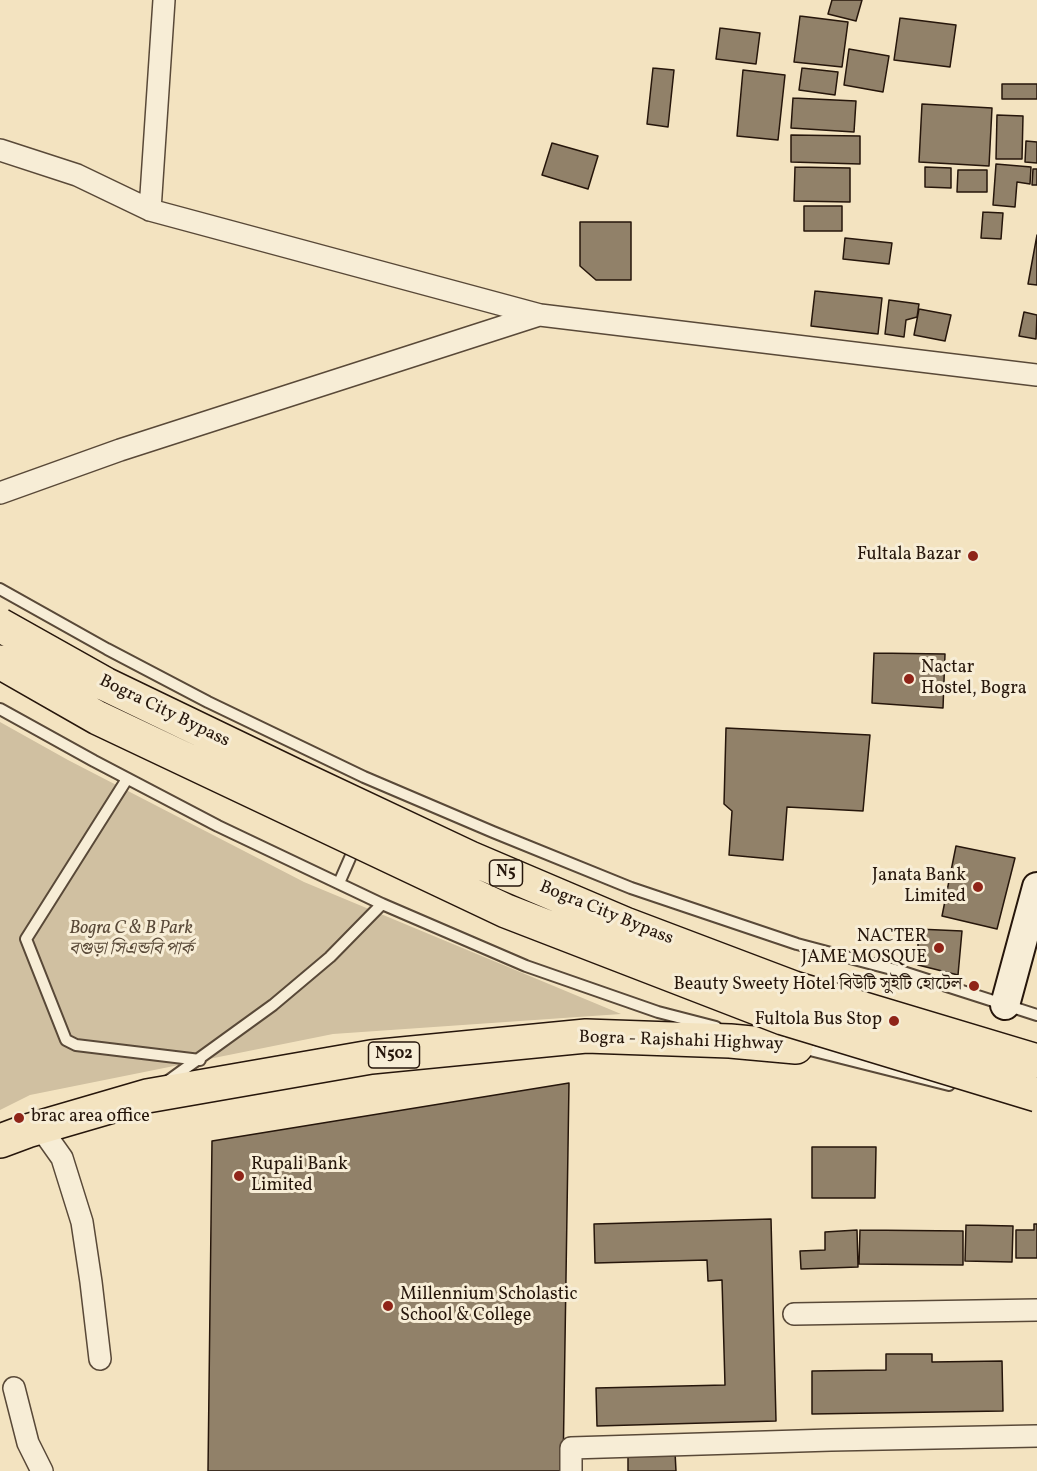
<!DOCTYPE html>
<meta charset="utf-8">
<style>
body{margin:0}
canvas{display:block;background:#f3e3c0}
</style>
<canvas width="1037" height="1471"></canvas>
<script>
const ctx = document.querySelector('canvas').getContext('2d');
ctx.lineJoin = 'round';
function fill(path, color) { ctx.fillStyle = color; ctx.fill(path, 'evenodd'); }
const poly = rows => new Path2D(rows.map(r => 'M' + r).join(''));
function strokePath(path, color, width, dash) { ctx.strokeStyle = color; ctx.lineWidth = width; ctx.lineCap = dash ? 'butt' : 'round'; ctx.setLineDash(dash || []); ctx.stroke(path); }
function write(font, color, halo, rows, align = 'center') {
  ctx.font = font + ' Vollkorn,"Noto Serif Bengali",serif'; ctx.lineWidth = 6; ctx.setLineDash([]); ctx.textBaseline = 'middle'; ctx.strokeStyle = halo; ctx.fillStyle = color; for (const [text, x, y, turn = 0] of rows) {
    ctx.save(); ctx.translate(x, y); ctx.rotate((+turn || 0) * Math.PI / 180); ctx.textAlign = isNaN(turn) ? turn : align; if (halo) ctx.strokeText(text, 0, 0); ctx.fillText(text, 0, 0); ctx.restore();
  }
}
fill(poly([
 [0,722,68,760,304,882,621,1014,333,1034,30,1095,0,1110]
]), '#d0c0a1');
const building = poly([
 [832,0,862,0,856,21,828,14,832,0],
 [800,16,848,22,842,67,794,62,800,16],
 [900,18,956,25,950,67,894,60,900,18],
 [720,28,760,33,756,64,716,59,720,28],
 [849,49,889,56,883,92,844,85,849,49],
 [653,68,674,70,668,127,647,124,653,68],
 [802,68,838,72,835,95,799,90,802,68],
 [743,70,785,75,778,140,737,136,743,70],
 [1002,84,1037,84,1037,99,1002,99,1002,84],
 [793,98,856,101,854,132,791,128,793,98],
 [922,104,992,108,989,166,919,162,922,104],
 [997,115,1023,116,1022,159,996,159,997,115],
 [791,135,860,136,860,164,791,162,791,135],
 [1026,141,1037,142,1037,163,1025,162,1026,141],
 [552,143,598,156,588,189,542,175,552,143],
 [996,164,1031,167,1030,184,1017,182,1015,207,993,205,996,164],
 [795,167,850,168,850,202,794,201,795,167],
 [925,167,951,168,951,188,925,187,925,167],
 [1033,169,1037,169,1037,185,1032,185,1033,169],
 [958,170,987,170,987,192,957,192,958,170],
 [804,206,842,206,842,231,804,231,804,206],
 [983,212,1003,213,1001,239,981,238,983,212],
 [580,222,631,222,631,280,596,280,580,266,580,222],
 [1037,235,1037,285,1028,284,1037,235],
 [845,238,892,243,889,264,843,259,845,238],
 [815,291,882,298,878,334,811,326,815,291],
 [889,300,919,304,917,317,906,320,904,337,885,334,889,300],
 [919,309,951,315,945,341,914,335,919,309],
 [1024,312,1037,315,1036,339,1019,336,1024,312],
 [874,653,945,654,943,708,872,703,874,653],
 [726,728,870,735,863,811,787,807,783,860,729,855,732,811,724,804,726,728],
 [956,846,1015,858,997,929,942,916,956,846],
 [918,929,962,931,958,975,918,965,918,929],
 [569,1083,563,1471,208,1471,212,1141,569,1083],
 [812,1147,876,1147,875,1198,812,1198,812,1147],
 [771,1219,776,1421,597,1426,596,1388,725,1385,722,1280,708,1281,707,1260,595,1263,594,1224,771,1219],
 [1034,1224,1037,1224,1037,1258,1016,1258,1016,1230,1034,1230,1034,1224],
 [966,1225,1013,1226,1012,1262,965,1261,966,1225],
 [857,1230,858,1267,801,1269,800,1251,825,1250,825,1232,857,1230],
 [860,1230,963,1231,963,1265,859,1264,860,1230],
 [886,1354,932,1354,932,1362,1002,1361,1003,1411,812,1414,812,1371,886,1370,886,1354],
 [675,1452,676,1471,628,1471,628,1453,675,1452]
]);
fill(building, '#918169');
strokePath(building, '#26160b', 1.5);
const service = poly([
 [0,589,107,649,208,702,364,777,493,832,631,888,797,944,903,972,1037,1015],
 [0,709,94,761,218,826,382,904,526,966,658,1012,716,1027],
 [127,779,26,939,66,1040,76,1045,200,1060],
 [339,883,357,842],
 [798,1047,949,1085],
 [168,1081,273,1005,330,957,382,904]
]);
const minor = poly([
 [0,150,77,175,150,210,540,315,1037,375],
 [150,210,164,0],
 [0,493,120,450,539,315],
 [40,1127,62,1158,82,1222,91,1282,100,1359],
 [794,1314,1037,1310],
 [14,1388,28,1443,42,1471],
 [571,1471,571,1448,831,1440,1037,1436]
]);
const secondary = poly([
 [1005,1005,1037,887]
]);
const trunk = poly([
 [0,1141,27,1131,147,1096,371,1057,586,1036,730,1041,796,1047]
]);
strokePath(service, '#594938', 14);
strokePath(minor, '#594938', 24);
strokePath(secondary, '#26160b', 32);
strokePath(trunk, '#26160b', 36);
strokePath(service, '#f7edd6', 10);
strokePath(minor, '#f7edd6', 21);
strokePath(secondary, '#f7edd6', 28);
strokePath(trunk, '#f3e3c0', 33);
const trunkBridge = poly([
 [0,625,105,684,294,775,470,858,625,924,794,988,1037,1061],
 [0,662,98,718,506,911,783,1018,1037,1095]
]);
strokePath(trunkBridge, '#26160b', 36, []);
strokePath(trunkBridge, '#f3e3c0', 33);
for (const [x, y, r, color] of [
 [973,556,6,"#8f2418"],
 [909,679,6,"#8f2418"],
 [978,887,6,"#8f2418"],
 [939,948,6,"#8f2418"],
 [974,986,6,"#8f2418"],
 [894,1021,6,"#8f2418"],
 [19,1118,6,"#8f2418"],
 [239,1176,6,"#8f2418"],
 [388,1306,6,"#8f2418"]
]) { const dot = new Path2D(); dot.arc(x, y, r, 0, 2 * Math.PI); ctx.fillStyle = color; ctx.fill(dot); strokePath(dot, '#f7edd6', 2); }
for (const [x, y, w] of [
 [506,873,33],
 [394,1055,51]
]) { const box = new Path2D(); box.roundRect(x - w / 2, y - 13, w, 26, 4.5); ctx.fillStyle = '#f7edd6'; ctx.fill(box); strokePath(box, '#26160b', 1.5); }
write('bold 16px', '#26160b', null, [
 ["N5",506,873],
 ["N502",394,1055]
]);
write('18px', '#26160b', '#f7edd6', [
 ["Fultala Bazar",961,556],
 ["Nactar",921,669,"left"],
 ["Hostel, Bogra",921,690,"left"],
 ["Janata Bank",966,877],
 ["Limited",966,898],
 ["NACTER",927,938],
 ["JAME MOSQUE",927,959],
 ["Beauty Sweety Hotel বিউটি সুইটি হোটেল",962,986],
 ["Fultola Bus Stop",882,1021],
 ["brac area office",31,1118,"left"],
 ["Rupali Bank",251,1166,"left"],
 ["Limited",251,1187,"left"],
 ["Millennium Scholastic",400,1296,"left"],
 ["School & College",400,1317,"left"]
], 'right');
write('18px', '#26160b', '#f7edd6', [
 ["Bogra City Bypass",164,712,26],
 ["Bogra City Bypass",606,914,22],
 ["Bogra - Rajshahi Highway",681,1042,2]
]);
write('italic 18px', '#594938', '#f7edd6', [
 ["Bogra C & B Park",131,930],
 ["বগুড়া সিএন্ডবি পার্ক",131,951]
]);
</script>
